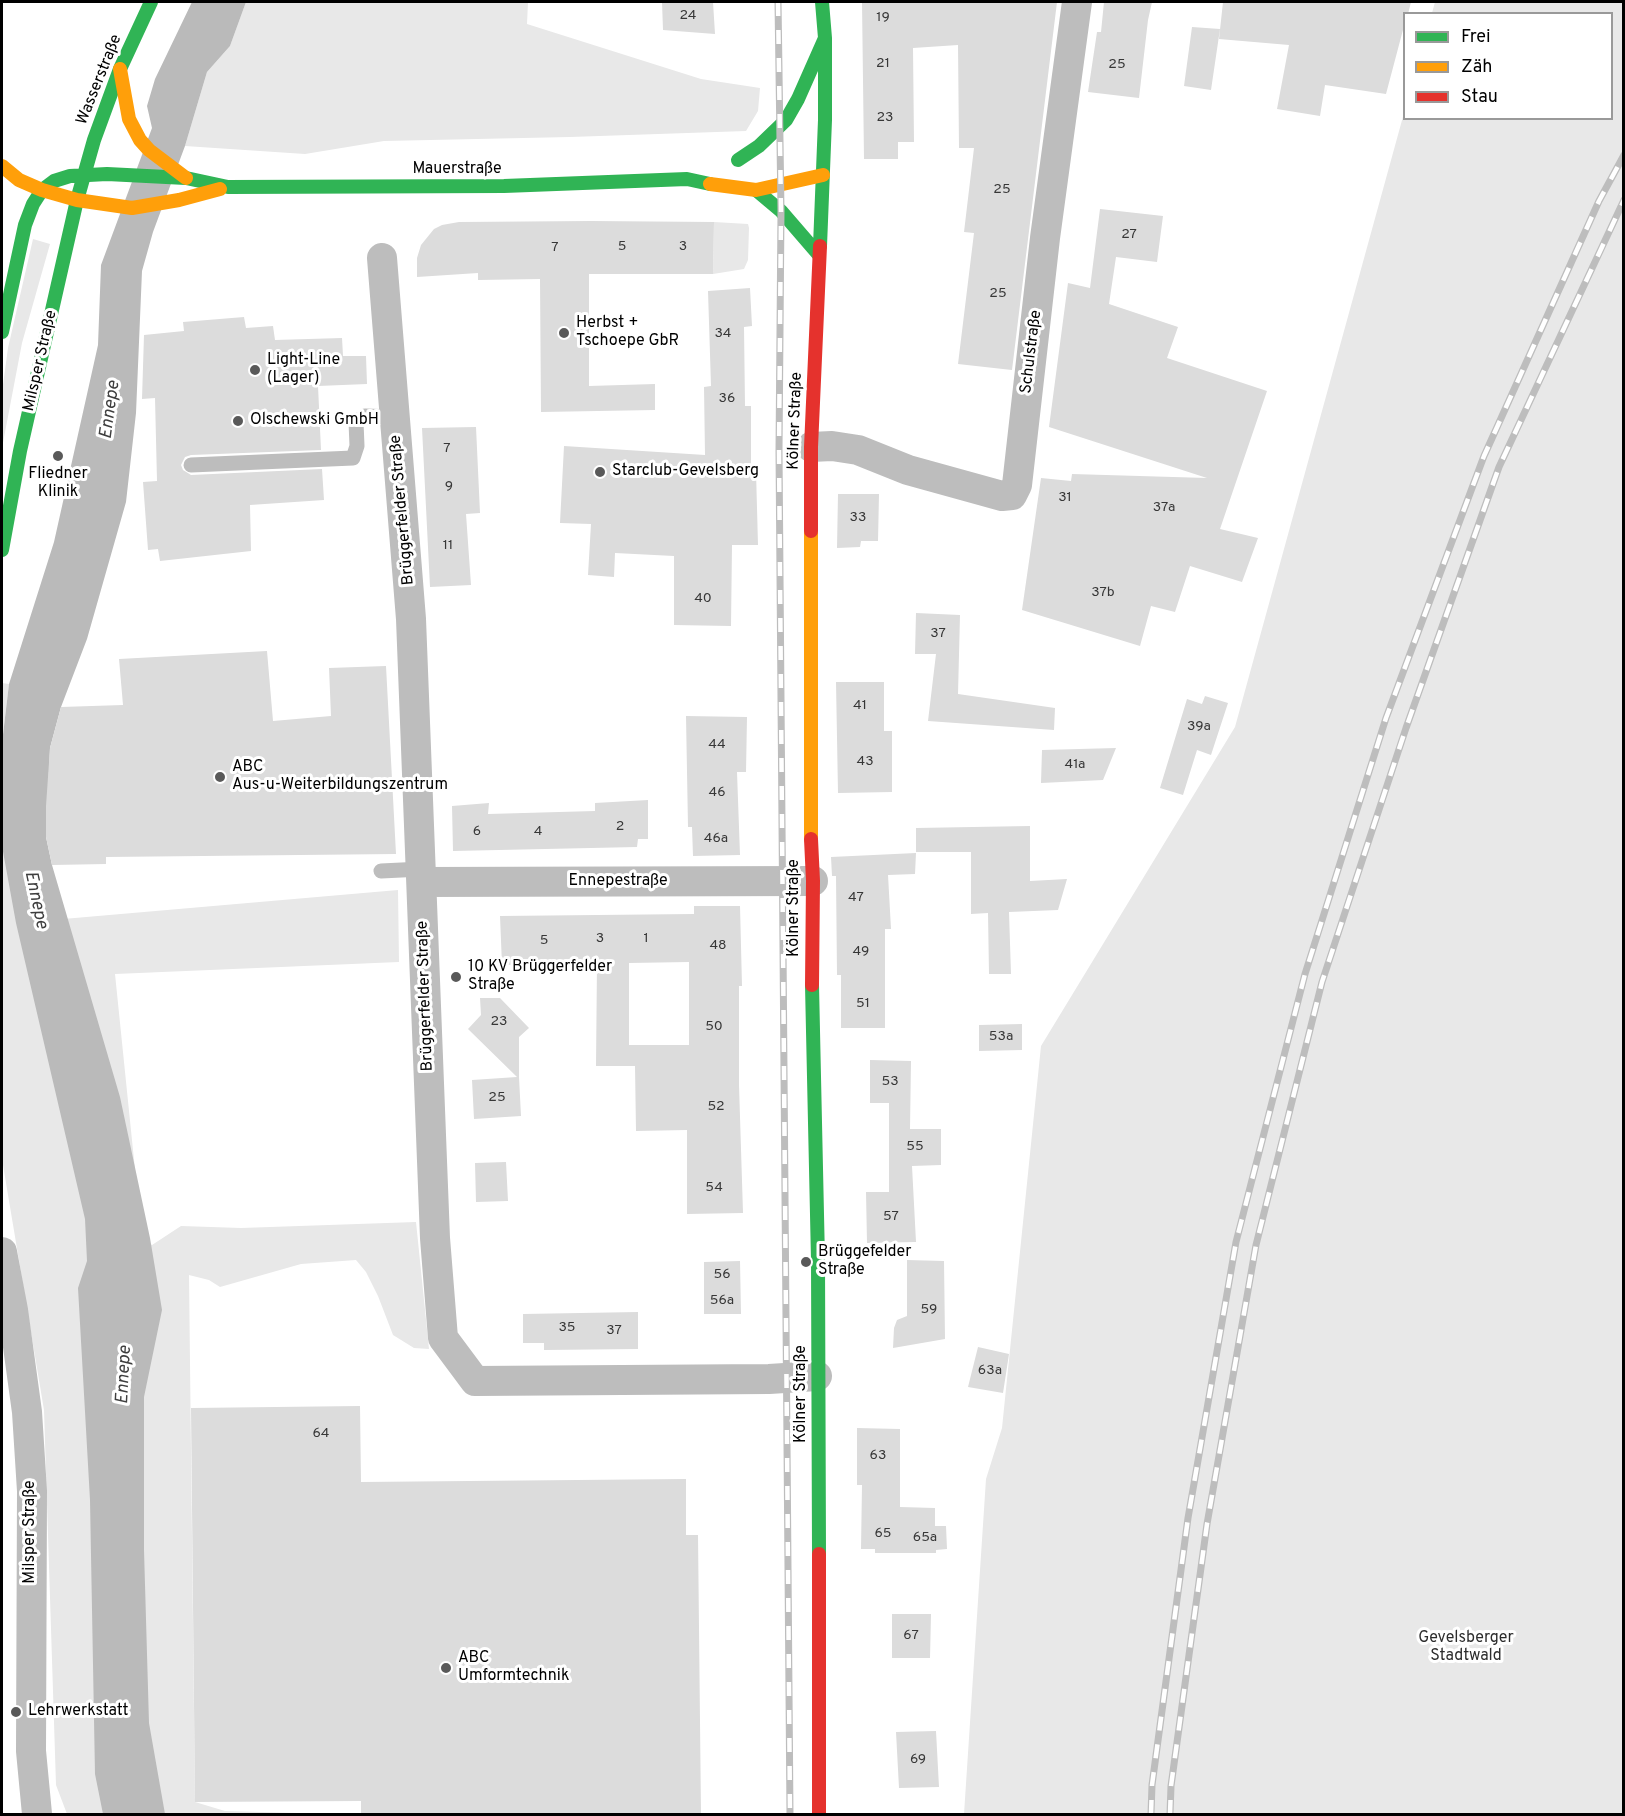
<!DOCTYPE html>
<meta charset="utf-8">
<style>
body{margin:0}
#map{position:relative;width:1625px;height:1816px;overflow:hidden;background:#fff;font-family:Overpass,sans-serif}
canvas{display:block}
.frame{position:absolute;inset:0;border:3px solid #000;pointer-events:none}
.legend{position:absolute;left:1403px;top:12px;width:210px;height:108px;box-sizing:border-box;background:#fff;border:2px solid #999;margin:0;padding:8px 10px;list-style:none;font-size:18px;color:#000}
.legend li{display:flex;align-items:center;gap:12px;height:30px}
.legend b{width:30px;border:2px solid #999}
</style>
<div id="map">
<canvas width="1625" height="1816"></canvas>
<div class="frame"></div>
<ul class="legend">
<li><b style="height:8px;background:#30b455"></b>Frei</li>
<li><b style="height:8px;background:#ff9f0a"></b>Zäh</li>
<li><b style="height:8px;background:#e5322d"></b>Stau</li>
</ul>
</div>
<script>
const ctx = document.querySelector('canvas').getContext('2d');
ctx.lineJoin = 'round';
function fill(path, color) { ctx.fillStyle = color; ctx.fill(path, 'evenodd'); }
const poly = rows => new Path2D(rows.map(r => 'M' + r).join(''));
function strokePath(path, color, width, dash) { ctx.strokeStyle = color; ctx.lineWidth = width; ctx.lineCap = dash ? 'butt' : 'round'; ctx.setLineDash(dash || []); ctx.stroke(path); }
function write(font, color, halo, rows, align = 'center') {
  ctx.font = font + ' Overpass,sans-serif'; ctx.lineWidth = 6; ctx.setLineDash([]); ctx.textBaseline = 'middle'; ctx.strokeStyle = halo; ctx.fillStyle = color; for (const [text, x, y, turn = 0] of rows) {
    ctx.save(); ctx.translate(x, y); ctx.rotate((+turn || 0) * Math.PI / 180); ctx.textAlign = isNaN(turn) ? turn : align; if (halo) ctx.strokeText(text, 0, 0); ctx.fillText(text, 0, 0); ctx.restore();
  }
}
fill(poly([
 [246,2,528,2,527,24,701,79,760,88,758,111,746,131,570,137,384,141,305,154,185,146,207,72,230,46],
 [1435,2,1623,2,1623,1814,964,1814,986,1479,1002,1428,1041,1046,1235,727,1404,113,1404,118,1612,118,1612,14,1432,13],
 [714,222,748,224,749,228,748,260,744,269,713,274],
 [33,239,50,244,22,343,2,448,2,392,8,348],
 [2,683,9,684,2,743],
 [2,836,17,923,398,890,399,962,115,974,142,1238,152,1245,181,1226,241,1228,416,1222,429,1349,414,1348,393,1335,378,1296,366,1272,356,1260,301,1264,220,1287,209,1280,189,1275,195,1802,225,1811,333,1814,67,1814,56,1785,44,1410,2,1159]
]), '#e8e8e8');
fill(poly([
 [192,2,246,2,230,46,207,72,185,146,153,232,142,271,136,413,126,502,87,639,61,707,50,748,46,837,52,865,120,1097,150,1238,162,1310,144,1397,144,1550,149,1723,165,1814,103,1814,95,1774,90,1500,78,1288,87,1261,85,1219,16,923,2,846,2,743,9,684,54,542,98,345,101,265,152,128,147,106,155,79]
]), '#bababa');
fill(poly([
 [662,2,713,2,715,34,663,30],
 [862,2,1057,2,1012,370,958,364,974,233,964,232,974,148,959,148,958,45,913,48,914,142,898,142,898,159,864,159],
 [1104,2,1152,2,1148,20,1139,98,1088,92,1097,32,1101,32],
 [1223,2,1411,2,1408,14,1404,14,1404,26,1386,94,1325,85,1320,116,1277,109,1289,45,1219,39],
 [1192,27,1220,29,1211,90,1184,86],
 [1100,209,1163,216,1157,262,1116,257,1109,304,1178,327,1167,358,1267,391,1220,529,1258,538,1242,582,1190,566,1175,612,1151,606,1140,646,1022,610,1041,478,1071,481,1072,474,1207,478,1049,427,1068,283,1090,288],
 [591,221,714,222,713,274,589,274,589,386,655,384,655,410,541,412,540,279,478,280,478,273,417,277,417,258,421,245,434,229,442,225,459,222],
 [750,288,752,326,744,327,745,406,751,406,751,471,756,471,758,545,732,545,731,626,674,625,674,556,615,553,614,577,588,575,591,524,560,523,564,446,705,455,704,387,711,386,708,291],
 [244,317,246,328,273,326,275,340,342,338,343,356,366,356,367,384,318,386,321,450,191,455,185,457,181,465,183,470,191,475,322,469,324,500,250,505,251,551,160,561,158,549,148,550,143,482,157,481,155,398,142,399,144,335,184,331,183,322],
 [476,427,480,513,466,514,471,585,430,587,422,428],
 [838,494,879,494,878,541,861,541,860,547,837,548],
 [916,613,960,615,958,694,1055,708,1054,730,928,721,936,654,915,654],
 [267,651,273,721,331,716,329,668,386,666,396,854,106,857,106,864,52,865,46,837,46,806,50,748,61,707,123,705,119,659],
 [836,682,884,682,884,731,892,731,892,792,838,793],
 [1205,696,1228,703,1211,755,1197,750,1183,795,1160,788,1187,699,1202,704],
 [686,716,747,717,746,772,737,772,740,855,693,856,692,827,688,827],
 [1116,748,1103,780,1041,783,1042,750],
 [648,800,648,839,638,839,637,847,453,851,452,806,489,803,488,814,595,811,595,803],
 [1030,826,1030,881,1067,879,1058,910,1009,912,1011,974,989,974,988,913,971,914,971,852,916,852,916,828],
 [916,853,915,874,888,875,891,929,885,929,885,1028,841,1028,841,975,837,975,836,876,832,876,831,857],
 [694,906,740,906,742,986,739,986,739,1085,743,1213,687,1214,687,1130,636,1131,635,1066,596,1066,597,963,502,965,500,916,694,914],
 [689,962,689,1045,629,1045,629,963],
 [480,998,500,998,529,1028,519,1037,519,1077,521,1116,474,1119,472,1080,517,1077,468,1029,481,1015],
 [1022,1024,1022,1050,979,1051,979,1025],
 [870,1060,911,1061,910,1129,941,1129,941,1165,912,1166,916,1242,867,1243,866,1192,889,1192,889,1103,870,1103],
 [506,1162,508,1201,476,1202,475,1163],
 [907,1260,944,1261,945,1339,893,1348,894,1328,897,1320,907,1316],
 [740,1261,741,1314,704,1314,704,1262],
 [638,1312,638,1349,544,1350,544,1343,523,1343,523,1314],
 [978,1347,1009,1354,1003,1393,968,1387],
 [360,1406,361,1482,686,1479,686,1535,698,1535,701,1815,361,1815,361,1801,195,1802,191,1408],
 [857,1428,900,1429,900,1507,935,1508,935,1526,946,1526,947,1549,936,1550,936,1553,875,1553,875,1549,861,1549,862,1485,857,1485],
 [892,1614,931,1614,930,1658,892,1658],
 [936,1731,939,1787,899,1788,896,1732]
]), '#dcdcdc');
strokePath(poly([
 [191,465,353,458,357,446,356,422,365,416,395,417],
 [381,871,422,869]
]), '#bdbdbd', 15);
strokePath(poly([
 [382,258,411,619,435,1238,443,1338,475,1381,769,1379,817,1376],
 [811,447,832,446,858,450,908,470,1002,496,1012,495,1017,485,1045,238,1077,2],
 [422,882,813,881],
 [2,1252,13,1310,27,1412,32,1491,31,1751,37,1814]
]), '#bdbdbd', 30);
strokePath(poly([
 [738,160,759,146,786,120,798,99,825,38],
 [756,190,781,211,819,255],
 [820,246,825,120,825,38,822,2],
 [2,332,25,225,33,204,42,190,54,181,70,176,107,174,186,178,228,187,504,186,687,179,710,184],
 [2,550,20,451,77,200,94,140,120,69,151,2],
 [812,985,818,1260,819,1554]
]), '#30b455', 14);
strokePath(poly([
 [120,69,129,119,140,140,149,150,186,178],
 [2,166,19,180,42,190,77,200,132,208,179,200,220,189],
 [710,184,756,190,823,175],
 [811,531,811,839]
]), '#ff9f0a', 14);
strokePath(poly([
 [811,531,811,447,820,246],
 [811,839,813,881,812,985],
 [819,1554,819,1814]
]), '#e5322d', 14);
const rail = poly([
 [778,2,781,211,779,451,790,1814],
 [1151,1814,1152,1785,1188,1518,1236,1242,1305,974,1386,718,1484,456,1599,201,1624,155],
 [1170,1814,1171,1786,1207,1524,1256,1245,1322,982,1406,728,1499,467,1624,200]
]);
strokePath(rail, '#bdbdbd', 7);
strokePath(rail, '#fff', 4.5, [14]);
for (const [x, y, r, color] of [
 [564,333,6,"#595959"],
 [255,370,6,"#595959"],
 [238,421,6,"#595959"],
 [58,456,6,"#595959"],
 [600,472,6,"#595959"],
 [220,777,6,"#595959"],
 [456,977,6,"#595959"],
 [806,1262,6,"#595959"],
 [446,1668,6,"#595959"],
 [16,1712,6,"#595959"]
]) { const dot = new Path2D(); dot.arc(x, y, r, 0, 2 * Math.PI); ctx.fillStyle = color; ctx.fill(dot); strokePath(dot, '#fff', 2); }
write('14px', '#373737', null, [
 ["24",688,16],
 ["19",883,18],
 ["21",883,64],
 ["25",1117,65],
 ["23",885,118],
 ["25",1002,190],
 ["27",1129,235],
 ["5",622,247],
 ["3",683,247],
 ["7",555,248],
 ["25",998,294],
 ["34",723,334],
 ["36",727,399],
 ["7",447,449],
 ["9",449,487],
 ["31",1065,498],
 ["37a",1164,508],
 ["33",858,518],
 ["11",448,546],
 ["37b",1103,593],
 ["40",703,599],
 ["37",938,634],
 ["41",860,706],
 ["39a",1199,727],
 ["44",717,745],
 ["43",865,762],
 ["41a",1075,765],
 ["46",717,793],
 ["2",620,827],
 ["6",477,832],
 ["4",538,832],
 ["46a",716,839],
 ["47",856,898],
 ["3",600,939],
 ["1",646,939],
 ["5",544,941],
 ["48",718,946],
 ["49",861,952],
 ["51",863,1004],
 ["23",499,1022],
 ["50",714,1027],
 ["53a",1001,1037],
 ["53",890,1082],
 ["25",497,1098],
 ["52",716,1107],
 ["55",915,1147],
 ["54",714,1188],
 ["57",891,1217],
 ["56",722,1275],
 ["56a",722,1301],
 ["59",929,1310],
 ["35",567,1328],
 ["37",614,1331],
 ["63a",990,1371],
 ["64",321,1434],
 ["63",878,1456],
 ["65",883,1534],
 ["65a",925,1538],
 ["67",911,1636],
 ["69",918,1760]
]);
write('16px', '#000', '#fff', [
 ["Wasserstraße",100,80,-68],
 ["Mauerstraße",457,170],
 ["Schulstraße",1032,352,-83],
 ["Milsper Straße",41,361,-77],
 ["Kölner Straße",796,421,-88],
 ["Brüggerfelder Straße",403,510,-95],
 ["Ennepestraße",618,882],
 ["Kölner Straße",795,908,-90],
 ["Brüggerfelder Straße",426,996,-92],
 ["Kölner Straße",802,1394,-90],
 ["Milsper Straße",31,1532,-90]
]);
write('16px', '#000', '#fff', [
 ["Herbst +",576,324],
 ["Tschoepe GbR",576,342],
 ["Light-Line",267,361],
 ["(Lager)",267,379],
 ["Olschewski GmbH",250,421],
 ["Starclub-Gevelsberg",612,472],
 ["Fliedner",58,475,"center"],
 ["Klinik",58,493,"center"],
 ["ABC",232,768],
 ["Aus-u-Weiterbildungszentrum",232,786],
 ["10 KV Brüggerfelder",468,968],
 ["Straße",468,986],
 ["Brüggefelder",818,1253],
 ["Straße",818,1271],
 ["ABC",458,1659],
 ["Umformtechnik",458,1677],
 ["Lehrwerkstatt",28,1712]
], 'left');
write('16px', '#2d2d2d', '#fff', [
 ["Gevelsberger",1466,1639],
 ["Stadtwald",1466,1657]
]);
write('italic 18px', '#3e3e3e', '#fff', [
 ["Ennepe",111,410,-82],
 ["Ennepe",35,900,78],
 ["Ennepe",125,1375,-87]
]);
</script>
